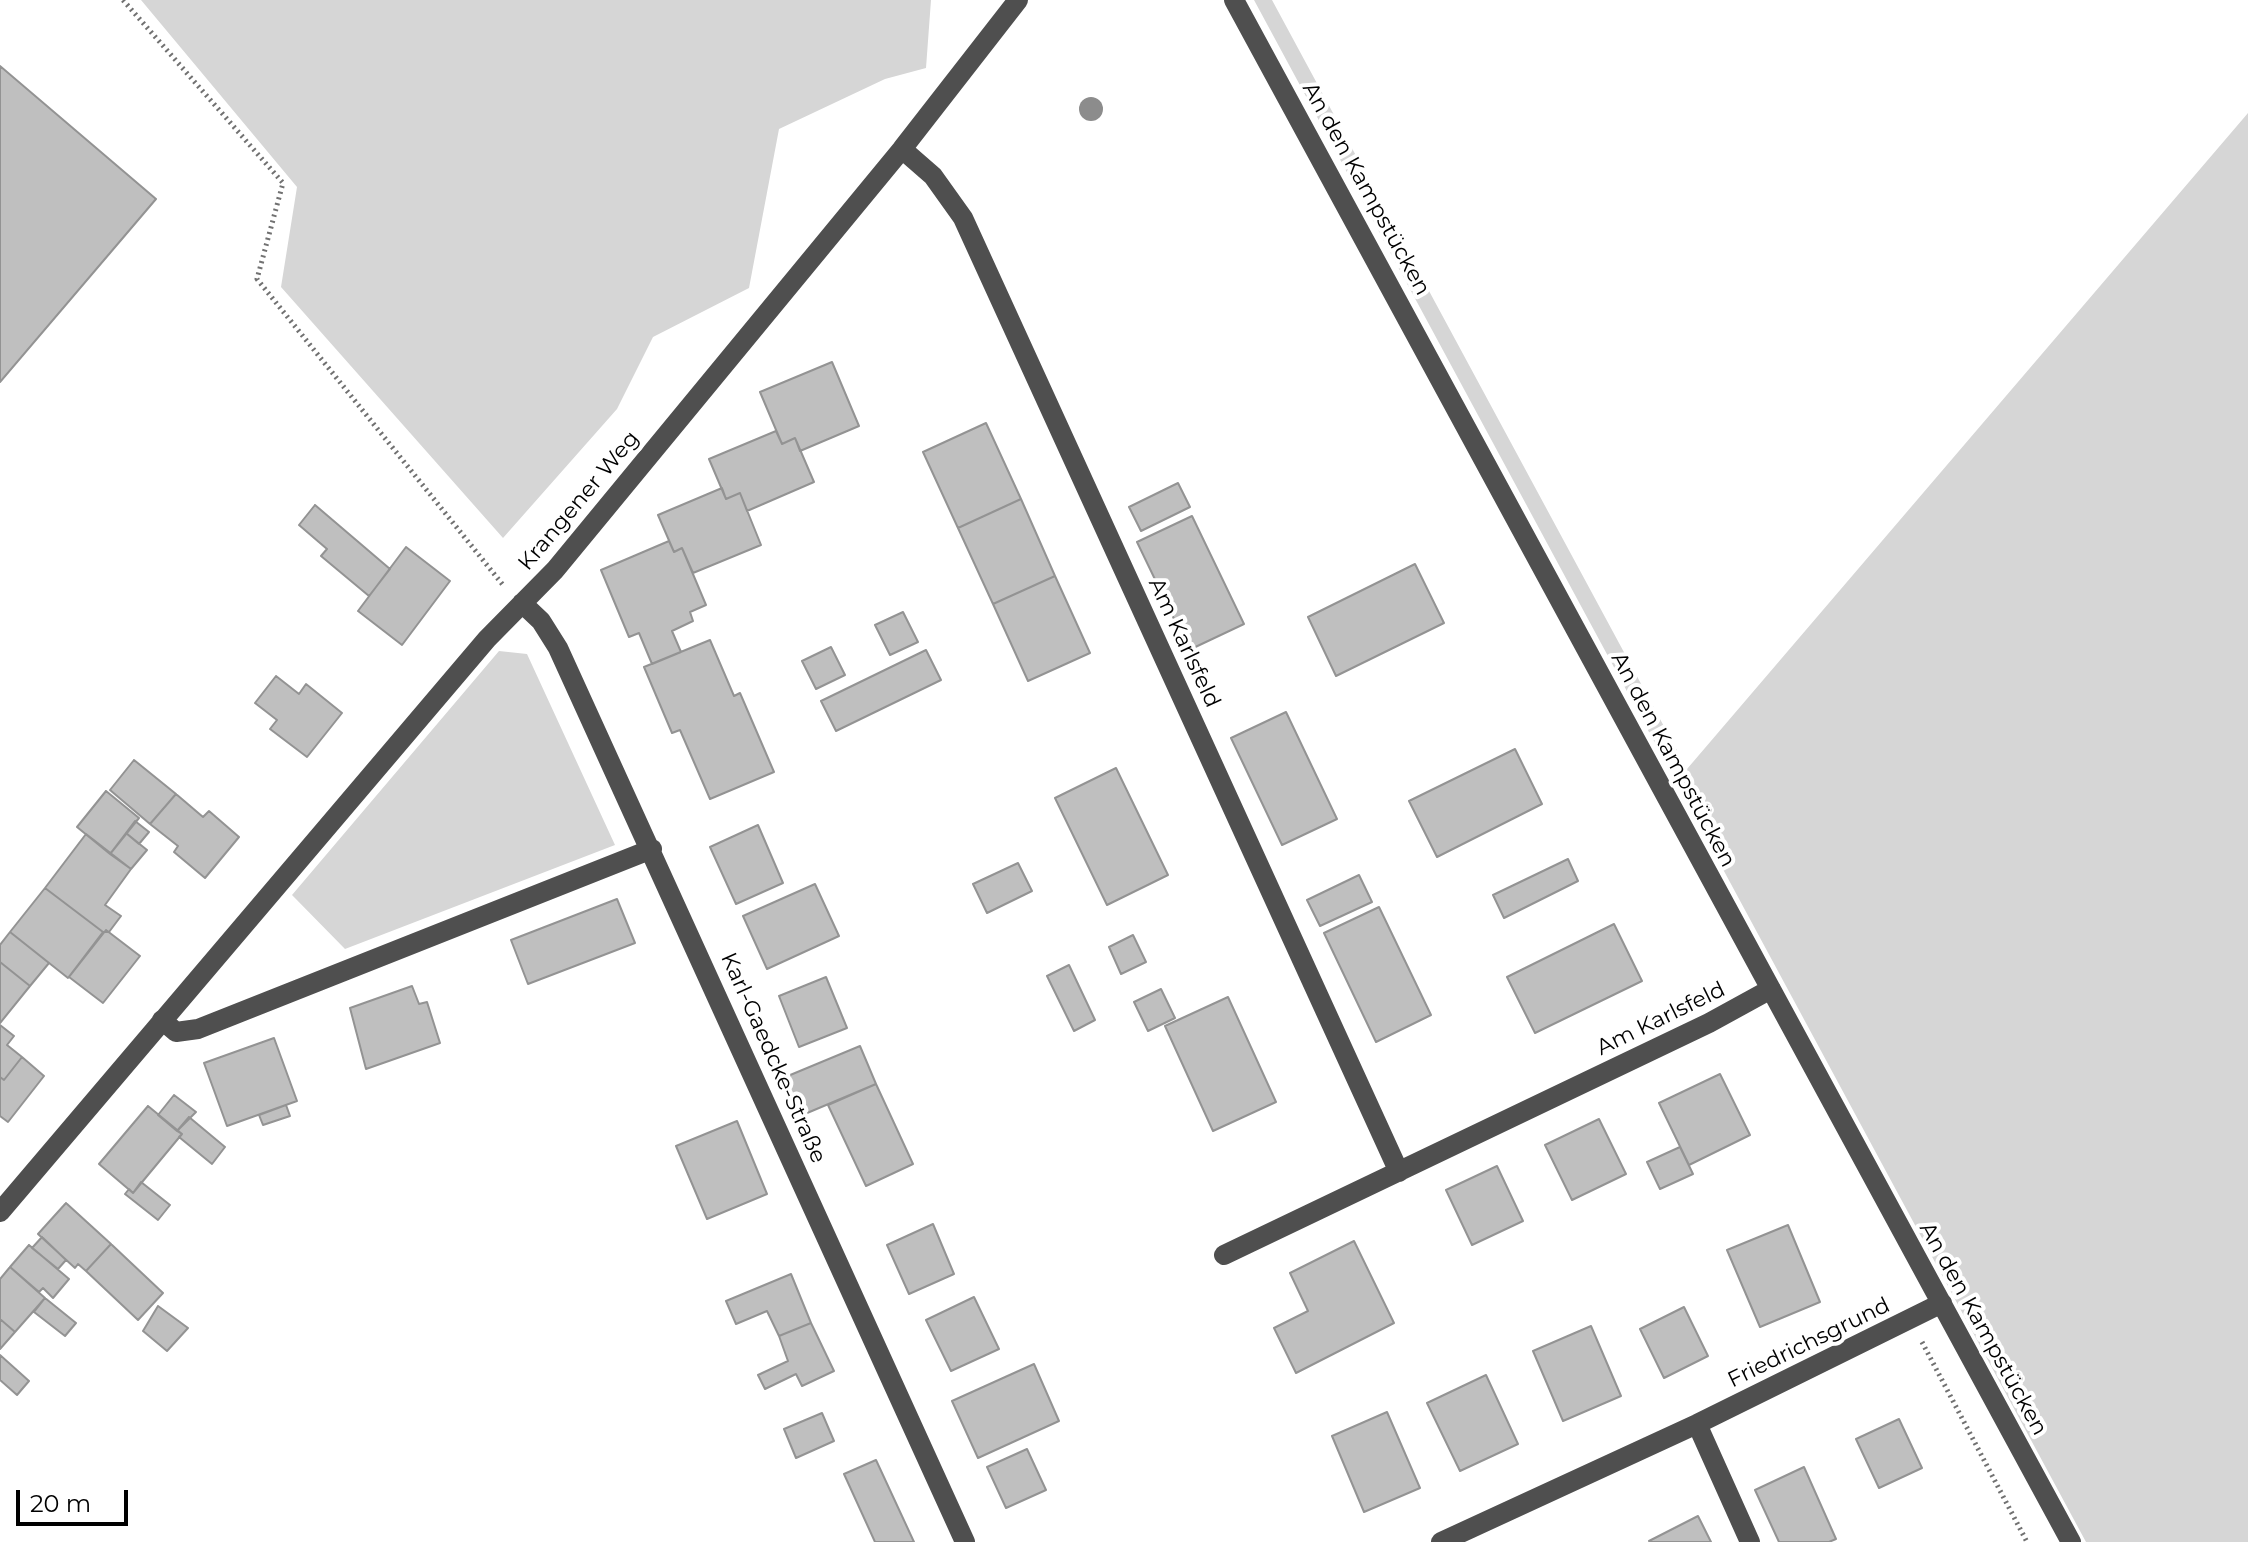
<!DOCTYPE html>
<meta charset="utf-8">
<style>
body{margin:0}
#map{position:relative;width:2248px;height:1542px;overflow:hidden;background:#fff;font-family:Montserrat,sans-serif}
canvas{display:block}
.scale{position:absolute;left:16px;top:1490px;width:112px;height:36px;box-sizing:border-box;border:4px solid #000;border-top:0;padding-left:10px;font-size:24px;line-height:28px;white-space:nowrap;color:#000;-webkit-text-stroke:6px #fff;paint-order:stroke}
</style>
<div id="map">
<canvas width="2248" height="1542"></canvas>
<div class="scale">20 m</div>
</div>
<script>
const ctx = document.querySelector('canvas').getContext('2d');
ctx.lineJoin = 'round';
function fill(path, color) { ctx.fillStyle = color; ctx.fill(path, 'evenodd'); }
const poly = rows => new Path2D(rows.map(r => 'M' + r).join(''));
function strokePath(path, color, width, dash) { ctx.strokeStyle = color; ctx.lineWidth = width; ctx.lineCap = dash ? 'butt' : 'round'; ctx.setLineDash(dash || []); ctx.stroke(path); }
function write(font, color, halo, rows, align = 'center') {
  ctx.font = font + ' Montserrat,sans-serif'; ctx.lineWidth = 8; ctx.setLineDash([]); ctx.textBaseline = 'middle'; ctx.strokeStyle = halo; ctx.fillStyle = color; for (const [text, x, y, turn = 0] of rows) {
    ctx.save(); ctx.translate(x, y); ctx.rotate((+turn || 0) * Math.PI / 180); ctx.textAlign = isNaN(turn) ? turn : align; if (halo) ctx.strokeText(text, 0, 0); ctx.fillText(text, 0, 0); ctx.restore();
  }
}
fill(poly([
 [141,0,931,0,926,68,885,79,779,129,749,288,653,337,617,409,503,538,281,287,297,187],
 [1254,0,1272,0,1687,769,2248,113,2248,1542,2086,1542],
 [499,651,527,654,615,845,345,949,292,895]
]), '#d6d6d6');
const building = poly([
 [0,66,156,199,0,382,0,66],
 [832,362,859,426,800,451,795,438,782,444,760,392,832,362],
 [986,423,1021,499,958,528,923,452,986,423],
 [776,431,782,444,795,438,814,482,747,511,740,493,726,499,709,459,776,431],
 [1178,483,1190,507,1141,531,1129,507,1178,483],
 [722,488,726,499,740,493,761,545,693,573,682,548,674,552,658,515,722,488],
 [1021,499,1055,576,993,604,958,528,1021,499],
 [315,505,390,569,369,596,321,556,327,549,299,525,315,505],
 [1192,516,1244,624,1189,650,1137,542,1192,516],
 [669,541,674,552,682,548,706,605,690,612,693,621,672,631,681,652,652,664,639,633,629,637,601,570,669,541],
 [406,547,450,581,402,645,358,611,406,547],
 [1415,564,1444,623,1336,676,1308,617,1415,564],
 [1055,576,1090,653,1028,681,993,604,1055,576],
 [903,612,918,642,890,655,875,625,903,612],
 [710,640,734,696,740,693,774,772,710,799,680,730,672,733,644,667,710,640],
 [831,647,845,675,816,689,802,661,831,647],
 [926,650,941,680,836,731,821,701,926,650],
 [276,676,299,694,306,684,342,713,307,757,270,729,277,720,255,703,276,676],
 [1286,712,1337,819,1282,845,1231,738,1286,712],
 [1515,749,1542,804,1437,857,1409,801,1515,749],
 [134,760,176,794,150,824,110,790,134,760],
 [1116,768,1168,875,1107,905,1055,798,1116,768],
 [106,791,139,818,110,854,77,827,106,791],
 [176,794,203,817,209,811,239,837,205,878,174,852,178,846,150,824,176,794],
 [135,821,149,832,139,844,126,833,135,821],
 [758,825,783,883,736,904,710,847,758,825],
 [126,833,147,850,131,869,110,854,126,833],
 [86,834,131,869,105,905,121,916,109,932,103,932,45,888,86,834],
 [1568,859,1578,881,1504,918,1493,895,1568,859],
 [1018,863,1032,891,987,913,973,884,1018,863],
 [1359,875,1372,902,1320,926,1307,900,1359,875],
 [815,884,839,936,767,969,743,916,815,884],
 [45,888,103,932,68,978,10,932,45,888],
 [617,899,635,943,528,984,511,940,617,899],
 [1379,907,1431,1015,1376,1042,1324,933,1379,907],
 [1614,924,1642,981,1535,1033,1507,977,1614,924],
 [106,930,140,956,103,1003,69,977,106,930],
 [10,932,49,963,30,986,0,962,0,945,10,932],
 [1133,935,1146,962,1121,974,1109,947,1133,935],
 [0,962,30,986,0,1023,0,962],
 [1069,965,1095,1020,1074,1031,1047,976,1069,965],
 [826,977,847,1028,799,1047,779,996,826,977],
 [412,986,419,1004,427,1002,440,1043,366,1069,350,1008,412,986],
 [1161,989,1175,1018,1148,1031,1134,1002,1161,989],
 [1228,997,1276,1102,1213,1131,1165,1026,1228,997],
 [0,1025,14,1036,7,1045,22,1057,4,1080,0,1077,0,1025],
 [274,1038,297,1101,227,1126,204,1063,274,1038],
 [860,1046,876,1084,800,1116,783,1078,860,1046],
 [22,1057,44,1076,8,1122,0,1116,0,1077,4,1080,22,1057],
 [1720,1074,1750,1135,1689,1165,1659,1103,1720,1074],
 [876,1084,913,1164,866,1186,828,1105,876,1084],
 [174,1095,196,1112,177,1131,158,1115,174,1095],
 [286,1105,290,1116,263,1125,259,1115,286,1105],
 [148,1106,182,1134,133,1193,99,1164,148,1106],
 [189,1117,225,1147,212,1164,179,1137,182,1134,177,1131,189,1117],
 [1599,1119,1626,1174,1572,1200,1545,1145,1599,1119],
 [737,1121,767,1194,707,1219,676,1146,737,1121],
 [1680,1147,1693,1174,1660,1189,1647,1162,1680,1147],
 [1497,1166,1523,1221,1472,1245,1446,1190,1497,1166],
 [141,1182,170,1205,158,1220,125,1194,129,1189,133,1193,141,1182],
 [66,1203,111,1244,86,1271,78,1264,75,1268,38,1234,66,1203],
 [933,1224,954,1274,909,1294,887,1245,933,1224],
 [1788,1225,1820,1302,1760,1327,1727,1250,1788,1225],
 [42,1237,66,1260,58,1269,32,1248,42,1237],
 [1354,1241,1394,1323,1296,1373,1274,1328,1308,1311,1290,1273,1354,1241],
 [111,1244,163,1293,138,1320,86,1271,111,1244],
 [29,1245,69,1279,53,1298,43,1288,39,1292,10,1267,29,1245],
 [10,1267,45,1298,15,1332,0,1319,0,1279,10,1267],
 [791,1274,811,1323,779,1336,767,1311,736,1324,726,1301,791,1274],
 [974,1297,999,1349,951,1371,926,1320,974,1297],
 [45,1298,76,1323,65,1336,34,1312,45,1298],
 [158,1306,188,1328,167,1351,143,1331,158,1306],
 [1684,1307,1708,1356,1664,1378,1640,1329,1684,1307],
 [0,1319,15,1332,0,1349,0,1319],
 [811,1323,834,1371,802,1386,796,1374,765,1389,758,1375,788,1361,779,1336,811,1323],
 [1591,1326,1621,1396,1563,1421,1533,1351,1591,1326],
 [0,1355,29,1381,17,1395,0,1380,0,1355],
 [1034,1364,1059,1421,978,1458,952,1401,1034,1364],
 [1486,1375,1518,1444,1460,1471,1427,1403,1486,1375],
 [1387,1412,1420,1488,1364,1512,1332,1436,1387,1412],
 [822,1413,834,1441,796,1458,784,1429,822,1413],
 [1899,1419,1922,1468,1879,1488,1856,1439,1899,1419],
 [1027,1449,1046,1490,1006,1508,987,1467,1027,1449],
 [876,1460,914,1542,875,1542,844,1474,876,1460],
 [1804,1467,1836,1539,1829,1542,1779,1542,1755,1490,1804,1467],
 [1698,1516,1711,1542,1650,1542,1649,1541,1698,1516]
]);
fill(building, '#bfbfbf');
strokePath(building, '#939393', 2);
strokePath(poly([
 [123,0,283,183,257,279,503,585],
 [1922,1342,2027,1542]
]), '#717171', 5, [2, 4]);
strokePath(poly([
 [1234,0,2071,1542],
 [902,149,933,176,963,218,1399,1172],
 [522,603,541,621,558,648,965,1542],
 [162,1020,176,1032,198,1029,652,849],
 [0,1212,487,639,555,570,902,149,1018,0],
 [1224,1255,1709,1023,1771,989],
 [1697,1424,1750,1542],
 [1441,1542,1697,1424,1942,1303]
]), '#4f4f4f', 20);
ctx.fillStyle = '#8c8c8c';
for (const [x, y] of [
 [1091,109]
]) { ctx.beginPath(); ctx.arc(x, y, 12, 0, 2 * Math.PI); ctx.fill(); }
write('22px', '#000', '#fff', [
 ["An den Kampstücken",1366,189,61],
 ["Krangener Weg",579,501,-50],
 ["Am Karlsfeld",1184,643,65],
 ["An den Kampstücken",1673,760,62],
 ["Am Karlsfeld",1661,1019,-26],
 ["Karl-Gaedcke-Straße",773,1058,66],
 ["An den Kampstücken",1983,1329,61],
 ["Friedrichsgrund",1809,1343,-26]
]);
</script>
